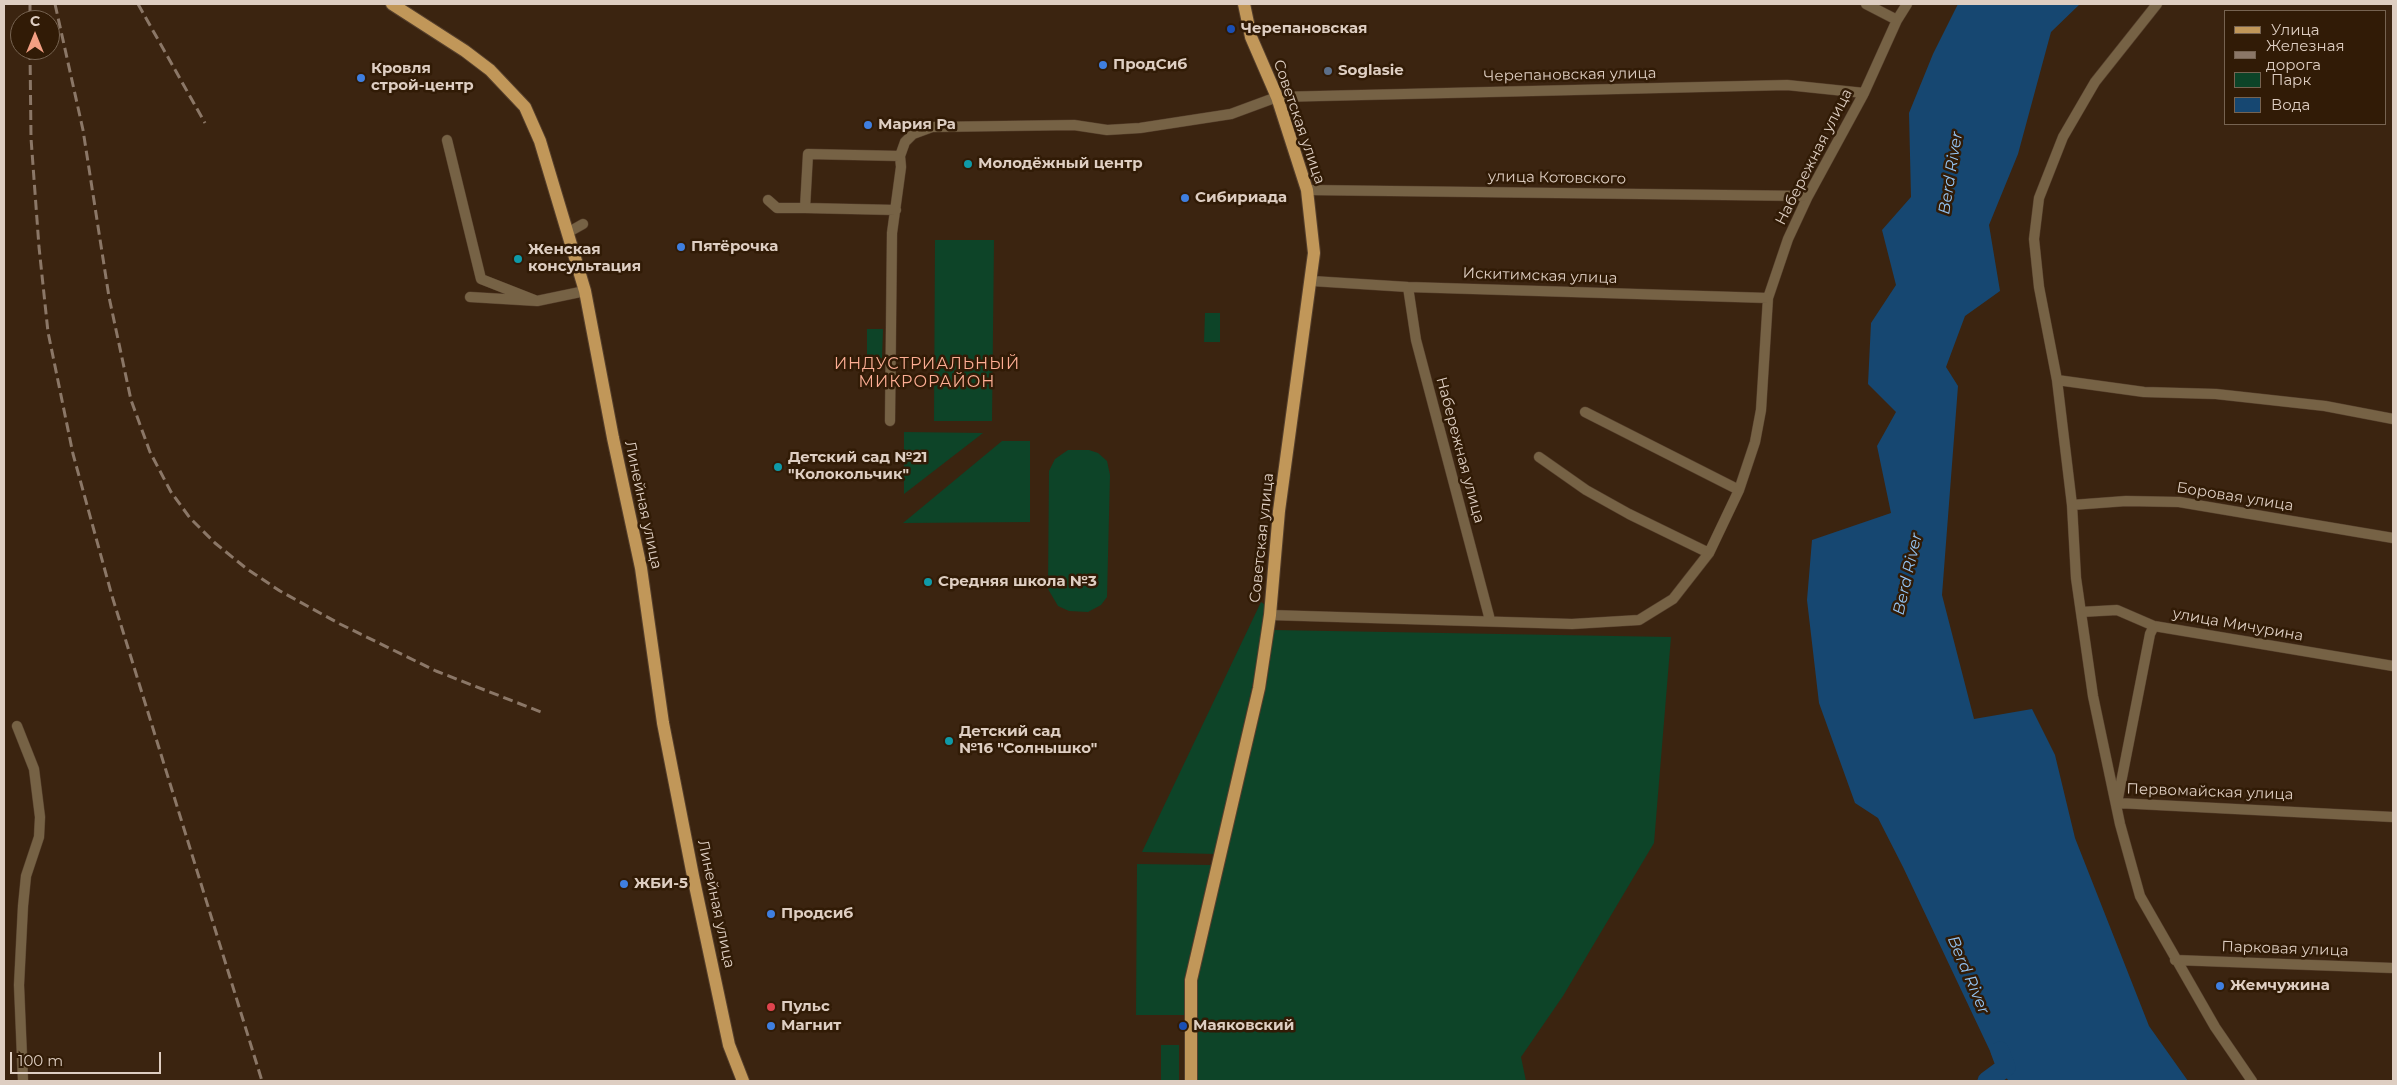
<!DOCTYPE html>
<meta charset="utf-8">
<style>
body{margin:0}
#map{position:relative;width:2397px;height:1085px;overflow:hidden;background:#3b2410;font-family:Montserrat,sans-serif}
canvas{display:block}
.frame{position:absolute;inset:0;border:5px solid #decec2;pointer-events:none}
.legend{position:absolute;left:2224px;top:10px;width:162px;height:115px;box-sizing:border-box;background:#311b06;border:1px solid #766351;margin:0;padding:6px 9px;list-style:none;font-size:15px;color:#decec2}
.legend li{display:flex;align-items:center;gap:10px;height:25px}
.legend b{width:25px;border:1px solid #766351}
.north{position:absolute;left:10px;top:10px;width:50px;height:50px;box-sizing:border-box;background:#311b06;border:1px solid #766351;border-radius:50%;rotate:0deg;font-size:14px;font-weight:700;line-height:20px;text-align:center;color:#decec2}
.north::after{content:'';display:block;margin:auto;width:18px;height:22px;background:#f39f83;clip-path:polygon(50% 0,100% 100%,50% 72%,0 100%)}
.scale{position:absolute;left:10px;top:1052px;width:151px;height:22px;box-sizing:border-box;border:2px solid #decec2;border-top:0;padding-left:6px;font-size:15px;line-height:18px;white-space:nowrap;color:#decec2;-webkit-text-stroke:4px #311b06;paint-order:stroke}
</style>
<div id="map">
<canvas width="2397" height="1085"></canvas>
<div class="frame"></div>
<ul class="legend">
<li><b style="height:6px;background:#c19759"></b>Улица</li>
<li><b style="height:6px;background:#8b7767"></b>Железная дорога</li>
<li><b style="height:14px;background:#0d4428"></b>Парк</li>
<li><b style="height:14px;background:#164771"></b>Вода</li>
</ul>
<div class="north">С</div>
<div class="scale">100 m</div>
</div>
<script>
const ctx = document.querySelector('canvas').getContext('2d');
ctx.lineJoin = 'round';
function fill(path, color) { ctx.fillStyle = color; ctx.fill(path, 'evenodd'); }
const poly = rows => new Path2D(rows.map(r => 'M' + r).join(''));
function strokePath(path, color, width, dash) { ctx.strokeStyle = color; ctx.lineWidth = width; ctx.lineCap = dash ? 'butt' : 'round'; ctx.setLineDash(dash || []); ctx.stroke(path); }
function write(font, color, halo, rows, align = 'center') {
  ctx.font = font + ' Montserrat,sans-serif'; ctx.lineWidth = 5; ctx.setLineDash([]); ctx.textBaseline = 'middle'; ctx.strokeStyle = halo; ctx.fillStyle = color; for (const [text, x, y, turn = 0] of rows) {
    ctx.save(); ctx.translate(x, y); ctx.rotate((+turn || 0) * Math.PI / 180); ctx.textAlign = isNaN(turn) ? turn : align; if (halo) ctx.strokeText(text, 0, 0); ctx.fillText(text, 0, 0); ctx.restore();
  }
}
fill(poly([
 [935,240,994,240,992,421,934,421],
 [1205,313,1220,313,1220,342,1204,342],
 [867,329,883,329,882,358,867,358],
 [904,432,983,433,904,494],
 [1002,441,1030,441,1030,522,903,523],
 [1068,450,1089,450,1098,453,1107,461,1110,475,1107,597,1101,605,1088,612,1069,611,1058,606,1048,589,1049,471,1055,459],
 [1261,602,1267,606,1258,660,1215,854,1142,852],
 [1273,630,1671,637,1654,843,1563,996,1521,1057,1526,1081,1195,1081,1193,984,1258,722,1268,675],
 [1137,864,1211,865,1184,981,1184,1015,1136,1015],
 [1161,1045,1179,1045,1179,1081,1161,1081]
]), '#0d4428');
fill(poly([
 [1958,4,2080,4,2051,32,2018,154,1989,225,2000,291,1965,316,1946,367,1958,386,1942,595,1974,719,2032,709,2055,755,2075,838,2149,1026,2188,1081,2009,1081,1999,1070,1903,867,1878,818,1855,803,1819,703,1807,600,1812,540,1891,513,1877,446,1896,412,1868,384,1871,323,1896,285,1882,230,1911,197,1909,113,1933,54]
]), '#164771');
strokePath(poly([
 [1987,1081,2006,1067,2000,1051]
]), '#164771', 19);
const minor = poly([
 [1866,4,1897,20],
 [2157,4,2095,82,2063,137,2039,198,2034,239,2039,287,2057,380,2072,505,2076,578,2093,696,2120,824,2140,896,2215,1027,2252,1081],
 [447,140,481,279,537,301],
 [1307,190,1808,196],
 [768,200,777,208,805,208],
 [896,210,805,208,808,154,900,156],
 [567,233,583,224],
 [1312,281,1408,287,1768,298],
 [1408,287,1416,340,1490,620],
 [470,297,537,301,585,291],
 [2057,380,2144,392,2216,394,2325,406,2393,419],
 [1585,412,1739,490],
 [890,421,892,233,901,167,900,156,905,142,913,134,932,127,1074,125,1107,130,1140,128,1231,114,1277,97,1787,85,1864,93],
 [1539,457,1586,490,1629,514,1709,553],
 [2072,505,2126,501,2179,502,2393,538],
 [2081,612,2117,610,2154,626,2393,666],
 [1270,615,1572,624,1639,620,1673,599,1709,553,1739,490,1755,442,1761,410,1768,298,1788,239,1808,196,1864,93,1897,20,1907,4],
 [2154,626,2150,634,2117,803,2393,817],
 [17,726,34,769,40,817,39,837,26,876,23,906,19,985,23,1081],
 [2175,960,2393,968]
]);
const major = poly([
 [392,4,465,51,490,70,525,107,540,141,585,291,613,438,641,568,663,723,693,876,729,1045,743,1081],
 [1191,1081,1191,980,1259,688,1270,615,1279,511,1314,253,1307,190,1277,97,1251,37,1244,4]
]);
strokePath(minor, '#553f2c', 11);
strokePath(major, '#553f2c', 14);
strokePath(minor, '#766245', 10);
strokePath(major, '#c19759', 12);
strokePath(poly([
 [30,4,30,20],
 [55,4,83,130,109,297,131,400,150,452,171,492,190,518,215,543,247,569,280,591,340,624,436,671,541,712],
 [138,4,205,123],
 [30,50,31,138,39,247,48,332,73,454,112,596,262,1081]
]), '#8b7767', 3, [10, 5]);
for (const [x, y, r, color] of [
 [1231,29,5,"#1a4fb4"],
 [1103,65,5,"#3f7fe0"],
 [1328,71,5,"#5c6f8a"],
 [361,78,5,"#3f7fe0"],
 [868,125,5,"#3f7fe0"],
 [968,164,5,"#0f9aa8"],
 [1185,198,5,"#3f7fe0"],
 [681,247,5,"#3f7fe0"],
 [518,259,5,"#0f9aa8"],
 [778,467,5,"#0f9aa8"],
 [928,582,5,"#0f9aa8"],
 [949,741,5,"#0f9aa8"],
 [624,884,5,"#3f7fe0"],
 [771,914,5,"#3f7fe0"],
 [2220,986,5,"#3f7fe0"],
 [771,1007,5,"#e0444e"],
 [771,1026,5,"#3f7fe0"],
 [1183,1026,5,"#1a4fb4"]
]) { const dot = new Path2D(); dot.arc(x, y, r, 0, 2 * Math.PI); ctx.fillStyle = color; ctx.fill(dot); strokePath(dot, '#311b06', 2); }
write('bold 15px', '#decec2', '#311b06', [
 ["Черепановская",1241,29],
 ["ПродСиб",1113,65],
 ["Кровля",371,69],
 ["строй-центр",371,86],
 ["Soglasie",1338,71],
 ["Мария Ра",878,125],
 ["Молодёжный центр",978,164],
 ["Сибириада",1195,198],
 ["Пятёрочка",691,247],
 ["Женская",528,250],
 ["консультация",528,267],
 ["Детский сад №21",788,458],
 ["\"Колокольчик\"",788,475],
 ["Средняя школа №3",938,582],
 ["Детский сад",959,732],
 ["№16 \"Солнышко\"",959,749],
 ["ЖБИ-5",634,884],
 ["Продсиб",781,914],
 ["Жемчужина",2230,986],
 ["Пульс",781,1007],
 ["Магнит",781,1026],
 ["Маяковский",1193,1026]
], 'left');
write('15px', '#decec2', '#311b06', [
 ["Черепановская улица",1570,75,-1],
 ["Советская улица",1299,122,71],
 ["Набережная улица",1814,157,-63],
 ["улица Котовского",1557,178,1],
 ["Искитимская улица",1540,276,2],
 ["Набережная улица",1460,450,75],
 ["Боровая улица",2235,497,9],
 ["Линейная улица",643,505,78],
 ["Советская улица",1262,538,-84],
 ["улица Мичурина",2238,625,10],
 ["Первомайская улица",2210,792,2],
 ["Линейная улица",716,904,78],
 ["Парковая улица",2285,949,2]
]);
write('italic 16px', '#95c5f4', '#311b06', [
 ["Berd River",1951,173,-81],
 ["Berd River",1908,574,-77],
 ["Berd River",1968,975,67]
]);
ctx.letterSpacing = '1px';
write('16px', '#fdae94', '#311b06', [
 ["ИНДУСТРИАЛЬНЫЙ",927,364],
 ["МИКРОРАЙОН",927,382]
]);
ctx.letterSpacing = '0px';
</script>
